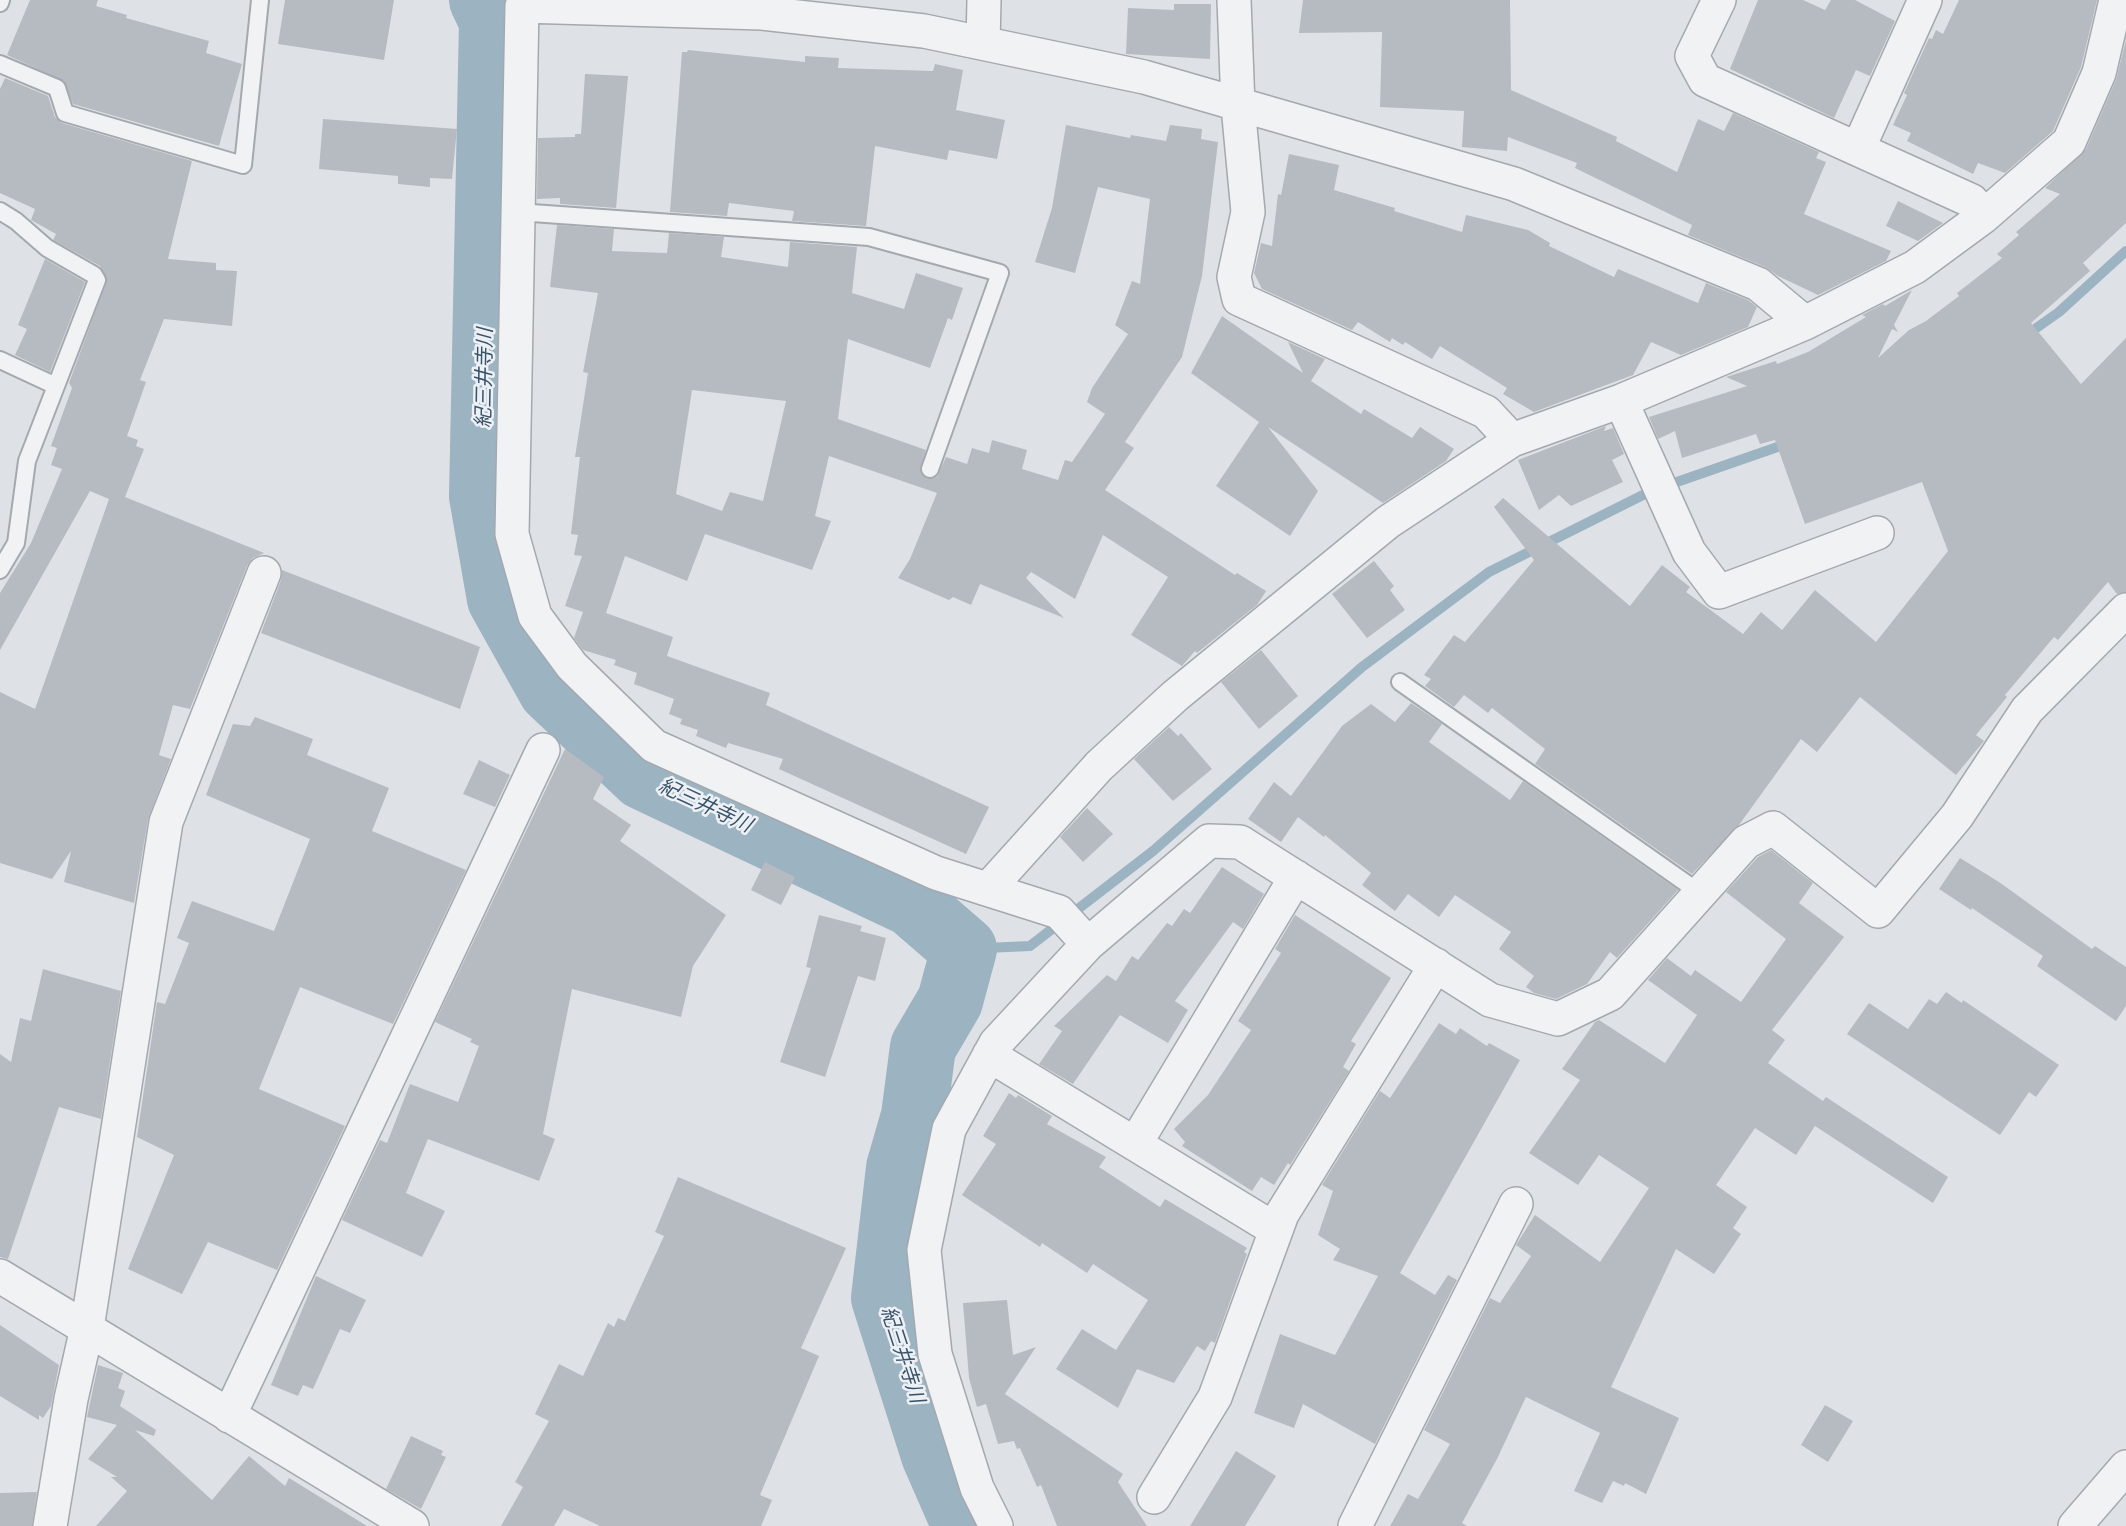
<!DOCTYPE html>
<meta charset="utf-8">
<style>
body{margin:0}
canvas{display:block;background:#dee2e6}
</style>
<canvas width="2126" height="1526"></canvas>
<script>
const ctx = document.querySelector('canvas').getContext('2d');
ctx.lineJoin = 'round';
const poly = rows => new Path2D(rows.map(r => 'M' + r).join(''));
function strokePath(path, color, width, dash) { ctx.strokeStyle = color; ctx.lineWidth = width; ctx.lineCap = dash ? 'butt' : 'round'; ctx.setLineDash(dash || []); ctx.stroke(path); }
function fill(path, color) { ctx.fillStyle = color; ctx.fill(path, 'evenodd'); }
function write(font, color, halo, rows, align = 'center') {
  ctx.font = font + ' "Noto Sans","Noto Sans JP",sans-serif'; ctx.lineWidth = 5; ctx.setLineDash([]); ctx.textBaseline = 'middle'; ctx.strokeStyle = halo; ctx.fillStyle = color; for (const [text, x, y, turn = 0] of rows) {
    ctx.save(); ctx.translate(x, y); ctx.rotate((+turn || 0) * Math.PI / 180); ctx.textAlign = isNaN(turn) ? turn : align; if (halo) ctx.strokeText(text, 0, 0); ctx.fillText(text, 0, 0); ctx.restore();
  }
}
strokePath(poly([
 [2025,336,2059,312,2126,251],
 [964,949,1030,946,1153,851,1362,667,1489,572,1651,491,1789,443]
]), '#9cb3c2', 10);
strokePath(poly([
 [482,0,492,21,482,496,500,599,551,690,643,777,912,904,964,949,950,1001,923,1047,914,1116,899,1168,884,1298,934,1455,965,1526]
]), '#9cb3c2', 66);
fill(poly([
 [30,0,98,0,96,6,127,15,126,18,209,41,206,53,242,64,219,146,73,104,64,81,7,55],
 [285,0,394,0,384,60,278,44],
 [1303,0,1510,0,1511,90,1617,137,1616,141,1677,172,1698,119,1724,131,1733,113,1819,152,1816,158,1826,162,1804,214,1891,251,1886,261,1818,295,1778,276,1765,267,1688,235,1692,225,1575,168,1577,163,1508,137,1507,151,1462,147,1464,111,1380,107,1382,32,1299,33],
 [1758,0,1803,0,1825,10,1831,0,1855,0,1895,21,1870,76,1856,70,1834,118,1730,69],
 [1959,0,2097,0,2081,67,2053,131,2005,173,1978,163,1973,174,1907,141,1911,133,1893,125,1907,95,1904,93,1929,38,1932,39,1936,30,1943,34],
 [1174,4,1211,4,1210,59,1126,54,1128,8,1174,10],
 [2126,40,2126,223,2083,263,2090,271,2031,323,2081,384,2126,338,2126,592,2117,594,2108,582,2058,640,2054,637,2005,695,2007,697,1976,735,1984,741,1956,775,1860,697,1817,752,1801,739,1739,825,1692,874,1535,764,1545,749,1492,708,1488,713,1464,695,1454,707,1425,686,1431,679,1424,675,1454,635,1465,642,1534,560,1494,507,1503,498,1630,606,1662,565,1690,587,1686,592,1743,634,1761,612,1782,630,1815,590,1876,642,1948,551,1922,482,1805,524,1775,440,1760,444,1756,434,1682,458,1675,431,1658,439,1649,417,1747,386,1726,377,1776,361,1777,364,1808,352,1866,317,1862,315,1883,304,1885,306,1912,290,1894,325,1898,332,1892,329,1878,358,1909,330,1926,321,1959,296,1957,293,2002,258,1997,254,2019,235,2016,232,2060,194,2045,188,2086,149,2116,80],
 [688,50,805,62,805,56,839,58,838,68,933,71,935,64,963,70,956,110,1005,120,997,159,949,150,947,160,875,146,866,226,792,221,794,211,729,203,727,216,670,212,682,52,687,52],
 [585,74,628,76,616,208,560,204,560,198,537,199,538,138,575,137,575,134,581,134],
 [5,78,48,96,55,117,62,123,192,161,168,259,216,263,216,270,237,271,232,326,164,319,140,380,146,382,127,436,138,440,136,446,144,449,125,497,264,553,253,558,247,566,190,709,173,705,159,755,171,759,148,819,134,903,64,882,71,851,52,879,0,863,0,692,35,709,109,499,90,491,0,650,0,593,31,543,62,469,51,465,57,448,51,446,72,388,69,383,107,280,100,266,53,240,56,234,31,220,35,209,0,193,0,89],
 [323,119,457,129,452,179,430,178,430,187,398,184,398,176,319,169],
 [1066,125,1130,138,1131,135,1166,141,1170,125,1202,129,1201,139,1218,142,1202,276,1182,357,1125,442,1134,448,1105,490,1235,575,1237,573,1266,591,1257,605,1197,653,1195,651,1182,666,1131,635,1168,577,1103,535,1075,599,1031,572,1026,578,1064,618,980,584,971,605,953,597,949,600,898,578,910,559,937,493,829,456,815,516,831,521,812,570,705,534,687,581,625,556,606,613,673,637,667,656,770,693,766,705,989,807,966,854,779,769,783,759,728,743,726,748,696,736,698,730,680,724,682,719,669,714,674,699,634,684,637,673,614,665,616,660,583,650,574,638,583,612,565,606,582,556,574,555,578,535,571,534,580,457,575,457,588,373,583,372,598,293,550,287,557,225,614,229,612,251,667,253,669,233,724,237,721,257,788,267,790,242,857,247,852,293,904,309,916,273,963,288,952,320,948,318,930,368,848,339,838,419,926,450,920,470,927,479,937,477,946,457,967,464,972,448,989,453,992,440,1027,450,1022,469,1058,480,1065,460,1072,462,1105,414,1087,402,1092,388,1128,334,1115,325,1132,281,1140,284,1150,199,1098,187,1075,273,1035,262,1052,208],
 [692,390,786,401,763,501,730,492,722,511,676,494],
 [1289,154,1339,165,1334,190,1395,208,1394,211,1462,232,1466,215,1528,230,1550,243,1549,246,1614,277,1618,269,1698,303,1706,283,1748,300,1757,307,1748,327,1681,355,1651,342,1633,375,1534,412,1503,394,1507,388,1440,346,1432,359,1405,342,1403,345,1392,338,1390,342,1358,322,1352,330,1262,289,1254,273,1261,243,1272,246,1278,194,1281,195],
 [1898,201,1943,223,1918,241,1886,226],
 [45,259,85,282,50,372,15,355,27,329,18,325],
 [1222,316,1303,373,1288,342,1325,359,1311,381,1361,414,1364,409,1412,438,1420,427,1454,449,1446,461,1383,503,1268,427,1318,491,1290,536,1216,486,1259,422,1191,373],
 [1606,426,1604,431,1613,428,1624,454,1612,460,1623,482,1571,506,1559,495,1539,510,1518,460],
 [1374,561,1394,586,1390,590,1405,610,1367,638,1332,594],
 [282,570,480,647,460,709,261,633,281,580],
 [1261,650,1298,696,1259,729,1221,682],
 [1411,703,1442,724,1429,742,1510,800,1523,781,1678,890,1617,958,1610,952,1587,984,1556,999,1534,993,1526,987,1534,976,1499,949,1511,932,1455,895,1439,917,1408,894,1395,911,1362,885,1371,873,1325,835,1324,837,1298,817,1281,842,1248,819,1274,782,1291,796,1342,726,1371,704,1395,722],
 [255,717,313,739,307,755,389,788,372,831,466,870,393,1024,300,987,259,1089,345,1126,277,1270,208,1242,182,1294,128,1269,174,1155,137,1137,157,1002,165,1004,189,943,177,938,192,901,274,931,310,839,206,795,233,724,250,726],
 [1169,727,1178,736,1181,733,1212,769,1173,801,1134,759],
 [565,749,604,777,593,799,631,825,620,841,726,915,693,966,681,1017,572,989,543,1134,555,1139,539,1181,428,1139,406,1193,445,1211,422,1257,342,1220,380,1140,387,1143,410,1084,458,1102,479,1046,470,1042,472,1039,435,1022],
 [479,760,510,775,495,807,463,794],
 [1087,808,1113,834,1083,862,1060,837],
 [1771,850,1813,883,1799,903,1844,937,1772,1030,1785,1040,1768,1063,1823,1101,1826,1097,1948,1177,1933,1203,1815,1126,1796,1155,1755,1128,1716,1185,1747,1207,1733,1228,1741,1234,1714,1274,1676,1249,1611,1387,1679,1418,1646,1494,1625,1483,1624,1486,1613,1481,1602,1503,1574,1491,1600,1433,1526,1397,1497,1459,1462,1523,1467,1526,1390,1526,1408,1494,1418,1499,1450,1444,1424,1430,1490,1298,1500,1303,1531,1256,1516,1245,1535,1215,1600,1262,1649,1188,1599,1155,1578,1185,1529,1153,1580,1080,1562,1069,1595,1022,1599,1020,1665,1063,1697,1015,1648,980,1667,958,1691,976,1695,970,1741,1002,1786,939,1726,892,1758,857],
 [1960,858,1999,882,2092,949,2095,946,2126,967,2126,1006,2116,1021,2037,966,2043,956,1972,908,1971,910,1939,889],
 [765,862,795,877,781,905,751,890],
 [1222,867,1264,894,1243,929,1233,922,1175,1001,1188,1010,1168,1043,1120,1015,1073,1084,1039,1064,1062,1031,1054,1026,1107,975,1116,981,1132,956,1138,960,1167,923,1172,926,1184,909,1190,913],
 [819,915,862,926,860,931,886,938,875,981,858,976,825,1077,780,1062,811,968,806,967],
 [1295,915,1391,978,1351,1041,1356,1044,1343,1067,1349,1071,1290,1165,1288,1163,1274,1185,1261,1177,1252,1191,1182,1146,1185,1142,1174,1129,1208,1095,1251,1030,1238,1021,1281,953,1275,949],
 [43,969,121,991,101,1119,59,1107,8,1259,0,1257,0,1054,11,1062,20,1018,31,1021],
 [1946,992,1962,1003,1963,1000,2059,1065,2036,1097,2029,1092,2000,1135,1847,1034,1869,1003,1908,1029,1929,999,1937,1004],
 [1439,1023,1456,1034,1460,1028,1487,1046,1489,1043,1520,1060,1400,1273,1435,1295,1448,1275,1457,1280,1375,1444,1303,1404,1294,1428,1254,1413,1280,1334,1335,1355,1378,1276,1333,1260,1340,1249,1318,1235,1333,1191,1322,1185,1380,1091,1390,1098],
 [1009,1093,1016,1098,1018,1095,1052,1116,1047,1124,1106,1157,1099,1167,1160,1207,1165,1199,1247,1248,1244,1252,1247,1254,1215,1343,1211,1341,1205,1351,1197,1346,1174,1383,1137,1369,1118,1408,1056,1369,1082,1329,1116,1350,1148,1300,1093,1264,1087,1273,1042,1243,1040,1247,962,1195,996,1144,983,1136],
 [678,1177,846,1248,801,1348,819,1356,760,1495,772,1500,761,1526,600,1526,564,1509,554,1526,501,1526,523,1487,515,1482,549,1421,535,1414,559,1364,583,1376,608,1323,614,1327,618,1318,625,1321,664,1236,655,1232],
 [316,1276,366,1300,350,1333,340,1329,313,1389,303,1385,298,1396,271,1385],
 [1007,1300,1013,1355,1036,1347,1005,1394,1123,1474,1118,1482,1147,1526,1057,1526,1041,1485,1037,1487,1020,1448,1017,1449,1014,1441,998,1444,986,1404,977,1407,969,1378,963,1303],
 [0,1325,59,1365,51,1406,43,1418,39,1415,39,1420,0,1396],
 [98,1365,123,1373,118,1388,125,1391,120,1406,156,1430,154,1436,135,1430,212,1500,249,1456,285,1486,289,1478,367,1526,96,1526,127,1491,111,1477,117,1477,88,1459,117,1425,87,1417],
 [1825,1405,1853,1421,1828,1462,1801,1445],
 [411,1436,443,1451,441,1455,446,1457,421,1509,386,1489],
 [1236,1451,1276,1476,1245,1526,1190,1526],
 [37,1492,32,1526,0,1526,0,1493]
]), '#b6bbc2');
const lane = poly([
 [0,3,1,0],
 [0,64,57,88,65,113,243,165,260,0],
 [0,211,16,221,47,248,94,275,97,280,27,461,16,543,0,570],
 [518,212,869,237,1000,273,930,469],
 [0,360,56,386],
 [1400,682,1700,893]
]);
const street = poly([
 [1234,0,1238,106,1248,212,1234,277,1239,299,1486,412,1512,440,1621,401,1805,323,1915,267,1983,217,1972,201,1705,80,1692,56,1719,0],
 [983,43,984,0],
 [1858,149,1925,0],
 [1983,217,2069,142,2099,73,2116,0],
 [1621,401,1689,552,1719,592,1877,533],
 [988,889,1099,766,1175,696,1388,522,1512,440],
 [1088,944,1059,912,936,873,654,746,572,666,535,616,512,534,522,6,762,13,924,31,1144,77,1514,184,1758,284,1805,323],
 [989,1055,1276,1230],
 [1135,1144,1296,877],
 [0,1276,412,1526],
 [229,1416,543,750],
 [1154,1497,1215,1397,1282,1214,1436,965],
 [50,1526,71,1399,87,1328,166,822,264,573],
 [996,1526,977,1488,935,1354,924,1250,949,1129,996,1043,1088,944,1209,841,1240,842,1490,1000,1558,1019,1610,994,1746,842,1773,828,1878,911,1957,816,2027,710,2126,610],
 [1355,1526,1516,1204],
 [2075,1526,2126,1467]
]);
strokePath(lane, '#a4a9af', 20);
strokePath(street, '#a4a9af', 36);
strokePath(lane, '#f0f2f4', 16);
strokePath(street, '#f0f2f4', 33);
write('italic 20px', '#37536a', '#edf0f4', [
 ["紀三井寺川",485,378,-89],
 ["紀三井寺川",705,806,25],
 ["紀三井寺川",902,1355,72]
]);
</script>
